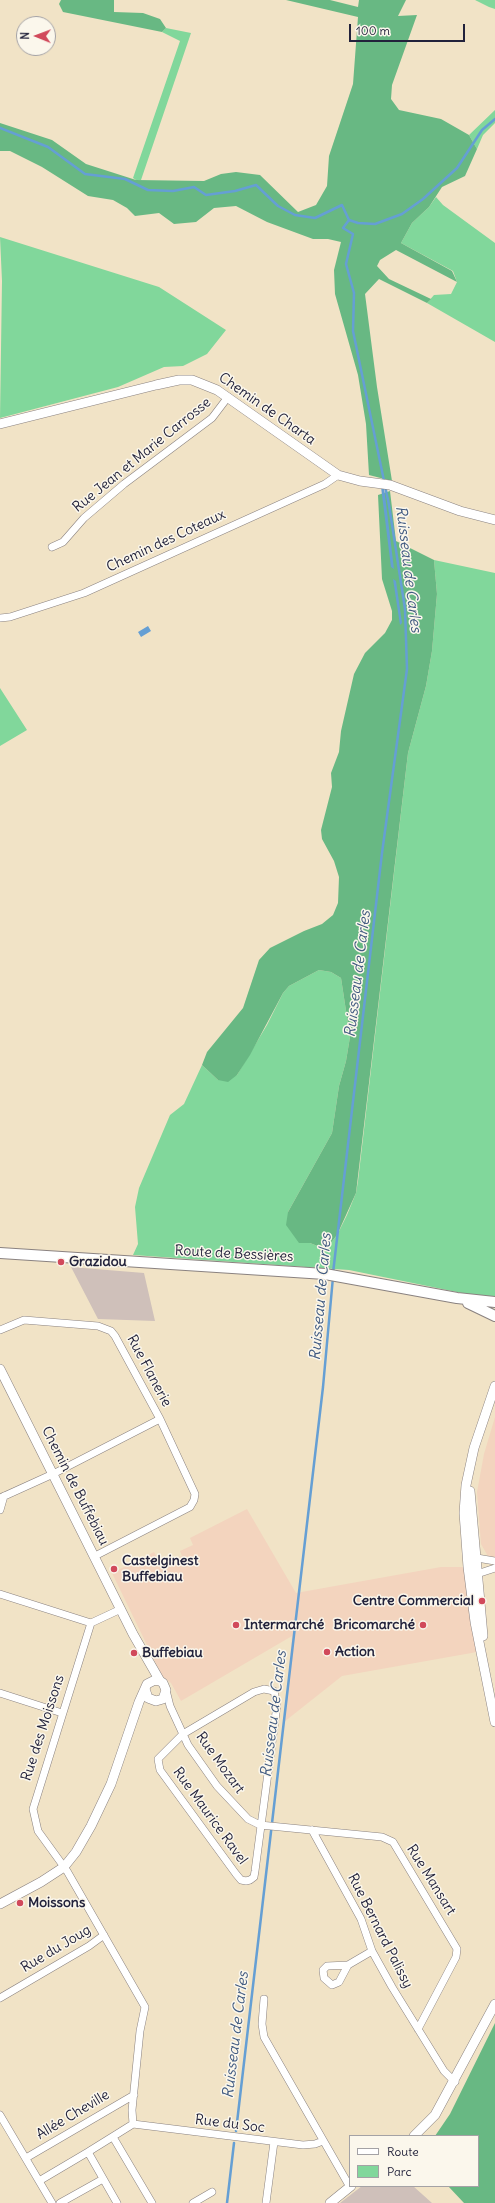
<!DOCTYPE html>
<meta charset="utf-8">
<style>
body{margin:0}
#map{position:relative;width:495px;height:2203px;overflow:hidden;background:#f1e3c6;font-family:Delius,sans-serif}
canvas{display:block}
.legend{position:absolute;left:349px;top:2135px;width:130px;height:52px;box-sizing:border-box;background:#fbf7ec;border:1px solid #a4a2a5;margin:0;padding:5px 7px;list-style:none;font-size:12px;color:#22223b}
.legend li{display:flex;align-items:center;gap:8px;height:20px}
.legend b{width:20px;border:1px solid #a4a2a5}
.north{position:absolute;left:16px;top:16px;width:40px;height:40px;box-sizing:border-box;background:#fbf7ec;border:1px solid #a4a2a5;border-radius:50%;rotate:271deg;font-size:11px;font-weight:700;line-height:16px;text-align:center;color:#22223b}
.north::after{content:'';display:block;margin:auto;width:14px;height:18px;background:#d1495b;clip-path:polygon(50% 0,100% 100%,50% 72%,0 100%)}
.scale{position:absolute;left:349px;top:24px;width:116px;height:18px;box-sizing:border-box;border:2px solid #22223b;border-top:0;padding-left:5px;font-size:12px;line-height:14px;white-space:nowrap;color:#22223b;-webkit-text-stroke:3px #fbf7ec;paint-order:stroke}
</style>
<div id="map">
<canvas width="495" height="2203"></canvas>
<ul class="legend">
<li><b style="height:5px;background:#fff"></b>Route</li>
<li><b style="height:11px;background:#81d79b"></b>Parc</li>
</ul>
<div class="north">N</div>
<div class="scale">100 m</div>
</div>
<script>
const ctx = document.querySelector('canvas').getContext('2d');
ctx.lineJoin = 'round';
function fill(path, color) { ctx.fillStyle = color; ctx.fill(path, 'evenodd'); }
const poly = rows => new Path2D(rows.map(r => 'M' + r).join(''));
function strokePath(path, color, width, dash) { ctx.strokeStyle = color; ctx.lineWidth = width; ctx.lineCap = dash ? 'butt' : 'round'; ctx.setLineDash(dash || []); ctx.stroke(path); }
function write(font, color, halo, rows, align = 'center') {
  ctx.font = font + ' Delius,sans-serif'; ctx.lineWidth = 3; ctx.setLineDash([]); ctx.textBaseline = 'middle'; ctx.strokeStyle = halo; ctx.fillStyle = color; for (const [text, x, y, turn = 0] of rows) {
    ctx.save(); ctx.translate(x, y); ctx.rotate((+turn || 0) * Math.PI / 180); ctx.textAlign = isNaN(turn) ? turn : align; if (halo) ctx.strokeText(text, 0, 0); ctx.fillText(text, 0, 0); ctx.restore();
  }
}
fill(poly([
 [495,1417,495,1557,489,1558,481,1544,477,1492,484,1454],
 [247,1509,296,1593,441,1567,464,1567,477,1652,342,1676,284,1722,292,1636,181,1701,171,1683,162,1676,112,1573,154,1552,162,1566,182,1556,180,1551,193,1545,190,1538]
]), '#f3d4be');
fill(poly([
 [71,1267,144,1273,155,1321,98,1319],
 [362,2186,413,2186,432,2203,340,2203]
]), '#cfc0ba');
fill(poly([
 [475,0,495,0,495,9,489,7],
 [166,28,191,33,141,180,136,180,133,178,180,41,162,32],
 [495,110,495,123,483,135,477,149,469,135],
 [436,197,443,205,495,243,495,342,427,303,434,295,451,294,457,282,453,271,401,243,412,223,429,207],
 [0,237,159,287,226,330,207,354,183,366,164,367,118,387,0,418,2,281],
 [434,560,495,573,495,1298,491,1299,349,1270,133,1255,138,1244,135,1207,139,1188,170,1115,184,1104,202,1065,218,1080,237,1075,267,1025,283,993,289,986,319,970,331,972,341,978,350,1037,346,1061,339,1086,332,1133,288,1212,300,1243,310,1243,320,1247,330,1244,337,1235,347,1215,356,1193,358,1181,408,753,426,686,432,651,437,594],
 [0,688,27,730,0,746]
]), '#81d79b');
fill(poly([
 [61,0,114,0,114,12,143,13,160,19,166,28,162,32,63,12,59,4],
 [286,0,330,0,358,7,359,0,406,0,398,16,417,15,392,85,391,99,399,110,441,119,469,135,477,149,465,176,442,187,429,207,412,223,401,243,452,271,457,282,396,250,380,260,377,266,389,279,431,299,427,303,379,279,365,294,377,387,392,481,369,475,366,424,358,375,335,294,334,270,341,242,328,239,313,239,267,222,236,206,214,208,196,222,174,224,159,213,135,216,127,208,113,200,88,196,42,167,10,151,0,151,0,123,52,140,86,164,136,180,204,181,221,174,236,172,260,175,298,212,316,205,327,186,329,156,353,84,358,17],
 [390,491,396,541,434,560,437,594,432,651,426,686,408,753,356,1193,337,1235,330,1244,320,1247,310,1243,299,1243,286,1225,288,1212,332,1133,339,1086,346,1061,350,1037,341,978,331,972,319,970,289,986,283,993,250,1055,237,1075,228,1082,218,1080,202,1065,207,1052,243,1008,259,960,270,948,304,931,322,924,333,915,338,903,339,877,334,861,322,839,321,830,332,787,331,773,339,752,341,731,354,674,365,653,385,633,392,620,392,611,382,579,378,495],
 [495,2023,495,2203,464,2203,448,2186,478,2186,478,2136,435,2136,450,2114]
]), '#68b883');
fill(poly([
 [381,487,384,487,394,569,391,567],
 [393,579,396,581,402,623,400,625],
 [148,626,151,631,141,637,138,632]
]), '#659fd4');
strokePath(poly([
 [0,128,48,147,85,174,125,179,148,190,173,191,194,187,206,195,235,191,256,185,278,206,295,215,315,218,342,205,349,220,343,228,353,234,346,264,354,293,353,331,389,505,405,609,407,669,382,853,333,1273],
 [349,220,358,223,375,224,402,214,423,199,457,168,482,130,495,119],
 [236,2131,323,1387,333,1277],
 [227,2203,234,2143]
]), '#659fd4', 2.5);
const minor = poly([
 [52,547,63,542,84,518,124,484,212,418,228,397],
 [0,618,10,617,84,593,325,484,338,475],
 [0,1330,24,1320,98,1326,111,1331,115,1336,160,1419,195,1494,194,1500,190,1507,95,1556],
 [0,1498,53,1474,160,1419],
 [0,1510,4,1496],
 [473,1561,477,1558,495,1561],
 [474,1571,477,1574,495,1568],
 [0,1594,91,1623],
 [264,1689,274,1691,277,1705,255,1871,254,1877,250,1880,246,1881,241,1880,236,1874,160,1770,158,1759,183,1734,254,1692,264,1689],
 [166,1690,170,1706,188,1745,217,1786,248,1819,260,1825,382,1837,393,1842,457,1949,456,1957,418,2029],
 [0,1693,62,1713],
 [312,1830,361,1919,372,1951,392,1987,444,2071,455,2082],
 [348,1965,339,1982,332,1985,324,1978,323,1970,327,1966,348,1965,372,1951],
 [0,1998,89,1946,104,1935],
 [264,1999,262,2024,264,2037,350,2187],
 [0,2115,39,2181],
 [133,2124,303,2145,315,2144,323,2141],
 [113,2137,152,2203],
 [88,2152,133,2124,132,2110,140,2031,145,2007,67,1871,38,1831,33,1809,91,1623,121,1609],
 [26,2158,134,2095],
 [52,2203,39,2181,88,2152,117,2203],
 [60,2203,103,2179],
 [193,2203,212,2192],
 [266,2203,274,2142]
]);
const tertiary = poly([
 [0,424,156,385,179,380,192,380,217,390,338,475,360,481,390,485,460,511,495,520],
 [0,1369,133,1634,160,1681],
 [495,1386,474,1448,466,1485,464,1513,468,1567,475,1622,495,1722],
 [470,1491,483,1636],
 [0,1904,41,1882,64,1867,76,1852,91,1826,111,1784,139,1702,147,1684,155,1680,160,1681,163,1683,166,1690,163,1699,156,1701,148,1698,145,1689],
 [414,2136,435,2115,495,2004],
 [330,2203,351,2186]
]);
const secondary = poly([
 [0,1253,325,1274,457,1298,495,1302],
 [468,1303,495,1316]
]);
strokePath(minor, '#8a8280', 8);
strokePath(tertiary, '#8a8280', 10);
strokePath(secondary, '#8a8280', 12);
strokePath(minor, '#fff', 7);
strokePath(tertiary, '#fff', 9);
strokePath(secondary, '#fff', 10);
for (const [x, y, r, color] of [
 [61,1262,4,"#d1495b"],
 [114,1569,4,"#d1495b"],
 [482,1601,4,"#d1495b"],
 [236,1625,4,"#d1495b"],
 [423,1625,4,"#d1495b"],
 [327,1652,4,"#d1495b"],
 [134,1653,4,"#d1495b"],
 [20,1903,4,"#d1495b"]
]) { const dot = new Path2D(); dot.arc(x, y, r, 0, 2 * Math.PI); ctx.fillStyle = color; ctx.fill(dot); strokePath(dot, '#fbf7ec', 1.5); }
write('14px', '#22223b', '#fbf7ec', [
 ["Chemin de Charta",267,409,35],
 ["Rue Jean et Marie Carrosse",142,455,-39],
 ["Chemin des Coteaux",166,541,-25],
 ["Route de Bessières",234,1254,3],
 ["Rue Flanerie",149,1371,62],
 ["Chemin de Buffebiau",75,1486,63],
 ["Rue des Moissons",43,1728,-72],
 ["Rue Mozart",220,1763,54],
 ["Rue Maurice Ravel",210,1816,54],
 ["Rue Mansart",431,1880,58],
 ["Rue Bernard Palissy",380,1931,63],
 ["Rue du Joug",56,1949,-31],
 ["Allée Cheville",73,2115,-31],
 ["Rue du Soc",230,2124,7]
]);
write('bold 14px', '#22223b', '#fbf7ec', [
 ["Grazidou",69,1262],
 ["Castelginest",122,1561],
 ["Buffebiau",122,1577],
 ["Centre Commercial",474,1601,"right"],
 ["Intermarché",244,1625],
 ["Bricomarché",415,1625,"right"],
 ["Action",335,1652],
 ["Buffebiau",142,1653],
 ["Moissons",28,1903]
], 'left');
write('italic 15px', '#405a80', '#fbf7ec', [
 ["Ruisseau de Carles",408,569,83],
 ["Ruisseau de Carles",358,974,-83],
 ["Ruisseau de Carles",321,1297,-85],
 ["Ruisseau de Carles",274,1714,-83],
 ["Ruisseau de Carles",236,2035,-83]
]);
</script>
